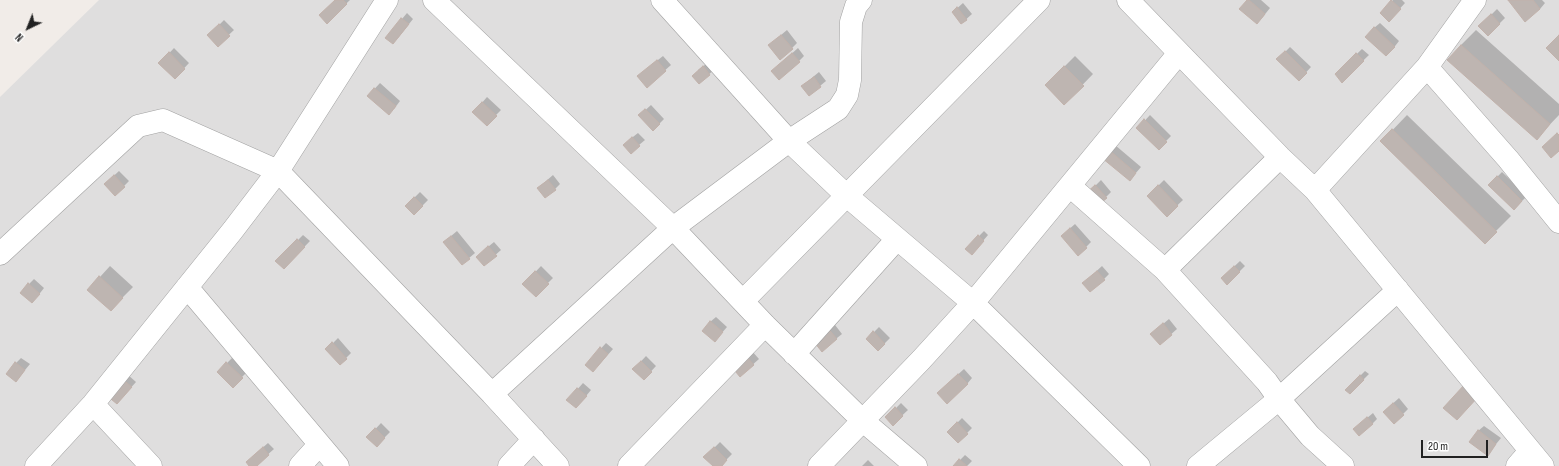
<!DOCTYPE html>
<style>
body{margin:0}
#map{position:relative;width:1559px;height:466px;overflow:hidden;background:#f1ece8;font-family:"Sofia Sans Condensed",sans-serif}
canvas{display:block}
.north{position:absolute;left:8px;top:8px;width:40px;height:40px;-webkit-text-stroke:3px #fff;paint-order:stroke;rotate:223deg;font-size:11px;font-weight:700;line-height:16px;text-align:center;color:#212121}
.north::after{content:'';display:block;margin:auto;width:14px;height:18px;background:#212121;clip-path:polygon(50% 0,100% 100%,50% 72%,0 100%)}
.scale{position:absolute;left:1421px;top:440px;width:67px;height:18px;box-sizing:border-box;border:2px solid #212121;border-top:0;padding-left:5px;font-size:12px;line-height:14px;white-space:nowrap;color:#212121;-webkit-text-stroke:3px #fff;paint-order:stroke}
</style>
<div id="map">
<canvas width="1559" height="466"></canvas>
<div class="north">N</div>
<div class="scale">20 m</div>
</div>
<script>
const ctx = document.querySelector('canvas').getContext('2d');
ctx.lineJoin = 'round';
function fill(path, color) { ctx.fillStyle = color; ctx.fill(path, 'evenodd'); }
const poly = rows => new Path2D(rows.map(r => 'M' + r).join(''));
function strokePath(path, color, width, dash) { ctx.strokeStyle = color; ctx.lineWidth = width; ctx.lineCap = dash ? 'butt' : 'round'; ctx.setLineDash(dash || []); ctx.stroke(path); }
fill(poly([
 [99,0,1559,0,1559,466,0,466,0,97]
]), '#dfdede');
fill(poly([
 [336,0,350,0,327,22],
 [1248,0,1261,0,1270,8,1262,18],
 [1393,0,1402,0,1405,3,1394,15,1381,13],
 [1509,0,1542,0,1545,3,1540,9],
 [963,3,972,14,962,23,953,12],
 [1497,9,1505,18,1488,35,1480,26],
 [407,13,413,19,398,38,386,38],
 [224,20,234,30,218,45,209,35],
 [1380,23,1399,41,1392,50,1374,28],
 [787,30,797,43,792,48,775,40],
 [1476,30,1559,104,1559,115,1537,138,1461,45],
 [1290,47,1311,67,1299,80,1278,59],
 [174,48,189,63,175,78,160,63],
 [798,48,804,56,799,61,778,66],
 [1362,49,1369,55,1342,81,1336,74],
 [663,56,671,65,647,86,644,71],
 [1075,56,1093,74,1064,104,1046,85],
 [709,62,715,69,699,83,698,70],
 [819,72,826,81,809,95,802,86],
 [380,83,400,101,394,109,368,96],
 [487,97,501,110,487,124,474,112],
 [651,105,664,119,653,130,640,115],
 [1150,115,1171,136,1159,148,1138,128],
 [1407,115,1511,216,1485,242,1382,141],
 [638,133,645,140,639,145,629,140],
 [1115,145,1141,167,1130,180,1104,158],
 [119,171,129,181,115,195,105,184],
 [1502,172,1527,196,1514,209,1489,185],
 [553,175,560,184,555,189,538,188],
 [1101,180,1111,192,1106,197,1092,189],
 [1164,180,1183,200,1167,215,1148,196],
 [420,192,428,200,414,214,406,206],
 [1075,224,1091,242,1086,247,1067,231],
 [457,231,475,253,462,264,444,242],
 [984,231,988,235,977,248,979,236],
 [303,235,310,241,284,268,277,261],
 [494,242,501,250,484,265,483,251],
 [1240,261,1245,266,1227,284,1222,278],
 [110,266,133,287,121,299,89,289],
 [541,266,553,278,536,295,524,284],
 [1102,266,1109,274,1104,279,1089,278],
 [34,279,44,288,37,297,29,284],
 [716,317,727,327,720,335,710,322],
 [1169,319,1177,329,1160,344,1157,329],
 [832,321,842,334,822,350],
 [879,327,890,338,878,350,867,339],
 [338,338,351,353,340,364,327,349],
 [606,343,613,349,598,366,586,365],
 [751,350,759,359,740,376],
 [646,356,656,366,644,379,634,369],
 [21,358,30,364,16,381,16,363],
 [232,358,247,372,233,386,218,372],
 [964,369,972,378,967,384,943,388],
 [1365,371,1369,374,1350,393,1346,390],
 [127,374,136,382,117,403],
 [583,383,591,390,581,402,568,400],
 [1399,398,1408,409,1403,414,1390,406],
 [901,403,908,410,893,424,887,417],
 [1373,413,1377,419,1372,424,1360,424],
 [962,418,972,428,958,442,948,432],
 [381,423,390,432,377,445,368,437],
 [1484,426,1501,438,1488,454,1478,431],
 [720,442,732,454,720,466,714,466,705,457],
 [268,443,274,449,255,466,251,466,252,457],
 [965,455,972,461,967,466,954,466],
 [868,460,874,466,862,466]
]), '#0003');
const building = poly([
 [335,0,343,0,347,4,327,24,319,15,335,0],
 [1247,0,1249,0,1265,14,1257,24,1239,9,1247,0],
 [1391,0,1401,9,1389,22,1380,13,1391,0],
 [1508,0,1533,0,1540,9,1525,22,1508,0],
 [957,7,967,20,961,24,952,12,957,7],
 [1491,14,1500,24,1488,36,1478,26,1491,14],
 [401,18,409,24,393,44,385,38,401,18],
 [219,24,230,36,218,47,207,35,219,24],
 [1374,27,1395,47,1386,56,1365,37,1374,27],
 [781,35,793,49,780,60,768,45,781,35],
 [1559,35,1559,61,1546,48,1559,35],
 [1461,45,1550,124,1537,140,1447,60,1461,45],
 [1285,51,1307,73,1299,81,1276,59,1285,51],
 [169,52,185,69,175,79,158,63,169,52],
 [792,53,800,62,779,80,771,71,792,53],
 [1356,53,1364,61,1342,83,1335,74,1356,53],
 [657,60,666,71,647,88,637,76,657,60],
 [703,66,710,75,699,84,692,76,703,66],
 [1064,66,1084,86,1064,105,1045,85,1064,66],
 [814,77,821,87,809,96,801,86,814,77],
 [374,88,396,106,389,115,367,96,374,88],
 [482,102,497,116,487,126,472,112,482,102],
 [645,109,660,124,653,131,638,115,645,109],
 [1144,119,1167,142,1159,150,1136,128,1144,119],
 [1392,129,1497,232,1485,244,1380,141,1392,129],
 [1557,133,1559,135,1559,151,1551,158,1542,147,1557,133],
 [632,137,640,146,631,154,623,145,632,137],
 [1109,150,1136,173,1130,181,1102,158,1109,150],
 [114,175,125,187,115,196,104,184,114,175],
 [1497,176,1522,201,1514,210,1488,185,1497,176],
 [548,180,556,190,545,198,537,188,548,180],
 [1095,185,1107,198,1096,207,1085,194,1095,185],
 [1158,185,1178,206,1167,217,1147,196,1158,185],
 [414,197,423,206,414,215,405,206,414,197],
 [1070,228,1087,248,1078,256,1061,236,1070,228],
 [978,235,984,241,972,255,965,249,978,235],
 [451,236,470,259,462,265,443,242,451,236],
 [297,239,305,247,284,269,275,261,297,239],
 [488,246,497,256,484,266,476,257,488,246],
 [1234,266,1240,272,1227,285,1221,278,1234,266],
 [535,271,549,284,536,297,522,284,535,271],
 [1097,271,1105,280,1090,292,1082,283,1097,271],
 [99,276,123,298,111,311,87,290,99,276],
 [28,283,40,294,32,303,20,293,28,283],
 [710,321,723,332,715,342,702,331,710,321],
 [1163,323,1172,335,1160,345,1150,334,1163,323],
 [826,326,837,339,822,352,811,338,826,326],
 [873,331,885,344,878,351,866,339,873,331],
 [332,342,347,359,340,365,325,349,332,342],
 [600,347,608,354,593,372,585,365,600,347],
 [745,355,754,365,740,377,731,366,745,355],
 [641,361,652,372,644,380,632,369,641,361],
 [15,362,25,370,16,382,6,374,15,362],
 [226,362,243,378,233,388,217,372,226,362],
 [958,374,968,384,947,404,937,393,958,374],
 [1360,375,1364,380,1350,394,1345,390,1360,375],
 [121,378,132,387,117,404,106,395,121,378],
 [1465,384,1478,397,1457,420,1443,408,1465,384],
 [577,388,587,396,576,408,566,400,577,388],
 [1393,403,1404,415,1394,424,1383,412,1393,403],
 [895,407,903,416,893,426,885,417,895,407],
 [1367,417,1373,424,1359,436,1353,429,1367,417],
 [957,422,968,434,958,443,947,432,957,422],
 [375,428,385,438,377,447,366,437,375,428],
 [1478,430,1496,444,1488,456,1469,442,1478,430],
 [263,447,269,455,257,466,249,466,246,462,263,447],
 [714,447,727,460,722,466,713,466,703,457,714,447],
 [959,459,967,466,953,466,959,459]
]);
fill(building, '#beb5b1');
strokePath(building, '#c2b2ab', 1);
const minor = poly([
 [434,0,673,228,765,325,862,420,916,466],
 [662,0,789,141,847,196,973,303,1139,466],
 [1128,0,1280,157,1315,190,1543,466],
 [1427,67,1508,159,1559,222],
 [1070,186,1165,270,1267,382,1279,399,1310,436,1343,466],
 [1315,190,1427,67,1475,0],
 [0,254,138,126,163,120,278,171,492,394,558,466],
 [1165,270,1280,157],
 [187,287,338,466],
 [743,301,1039,0],
 [794,354,897,239],
 [492,394,673,228,789,141,838,109,847,95,850,80,851,22,856,6,861,0],
 [93,404,151,466],
 [36,466,93,404,233,230,278,171,387,0],
 [300,466,319,445],
 [509,466,534,439],
 [629,466,765,325],
 [819,466,921,360,973,303,1179,53],
 [1198,466,1279,399,1398,290],
 [1517,466,1530,451]
]);
strokePath(minor, '#a2a2a2', 23);
strokePath(minor, '#fff', 22);
</script>
